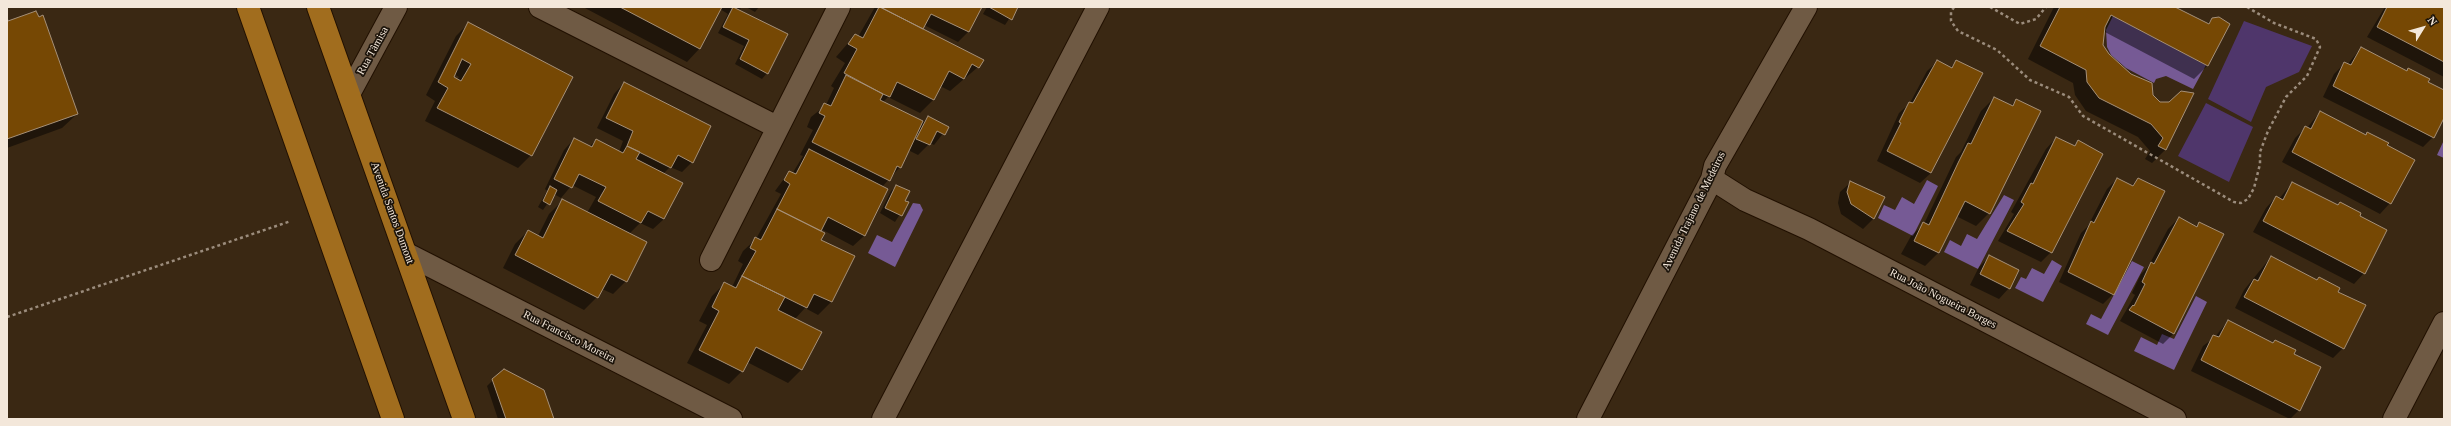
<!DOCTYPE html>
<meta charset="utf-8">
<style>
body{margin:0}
#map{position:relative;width:2451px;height:426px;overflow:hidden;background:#3a2813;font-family:Georgia,serif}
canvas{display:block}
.frame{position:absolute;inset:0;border:8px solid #f3e7da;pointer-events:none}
.north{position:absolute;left:2403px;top:8px;width:40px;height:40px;-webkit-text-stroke:3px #1b130a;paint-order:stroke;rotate:53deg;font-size:11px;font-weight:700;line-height:16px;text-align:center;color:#f3e7da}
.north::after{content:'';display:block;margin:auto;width:14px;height:18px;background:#f3e7da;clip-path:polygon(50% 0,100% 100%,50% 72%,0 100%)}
</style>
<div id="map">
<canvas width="2451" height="426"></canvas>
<div class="frame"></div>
<div class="north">N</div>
</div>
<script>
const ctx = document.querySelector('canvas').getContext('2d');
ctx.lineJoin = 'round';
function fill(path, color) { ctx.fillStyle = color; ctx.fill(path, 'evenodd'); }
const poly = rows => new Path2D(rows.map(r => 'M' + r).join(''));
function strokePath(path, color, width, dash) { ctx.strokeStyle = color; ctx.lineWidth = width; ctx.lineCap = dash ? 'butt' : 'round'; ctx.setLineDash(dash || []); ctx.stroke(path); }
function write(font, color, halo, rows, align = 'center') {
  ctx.font = font + ' Georgia,serif'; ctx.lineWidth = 3.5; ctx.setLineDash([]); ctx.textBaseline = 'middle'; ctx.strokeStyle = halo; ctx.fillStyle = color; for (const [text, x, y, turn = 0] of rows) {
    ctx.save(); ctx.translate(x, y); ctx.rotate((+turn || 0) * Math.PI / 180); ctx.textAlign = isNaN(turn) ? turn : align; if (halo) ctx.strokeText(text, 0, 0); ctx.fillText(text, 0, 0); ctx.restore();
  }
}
fill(poly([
 [2244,21,2312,46,2299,72,2266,87,2251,122,2208,99],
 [2206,103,2253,127,2229,182,2178,156]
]), '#4f366b');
fill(poly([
 [2113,16,2206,65,2193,89,2166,76,2156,79,2154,83,2126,68,2111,55,2107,47,2106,30],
 [2444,140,2444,158,2437,155],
 [1927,180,1938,186,1913,236,1878,218,1884,205,1895,210,1902,197,1914,204],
 [2004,195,2014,200,1978,269,1944,252,1950,240,1961,246,1967,234,1977,239],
 [913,203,920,204,923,210,895,267,868,253,877,235,892,242],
 [2052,260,2062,266,2043,302,2015,288,2021,277,2026,279,2032,268,2044,274],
 [2132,261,2144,267,2108,335,2086,324,2091,314,2101,319],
 [2196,296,2207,302,2174,370,2134,351,2141,337,2157,345,2162,334,2174,339]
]), '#765a95');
fill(poly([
 [583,7,742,7,739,10,767,73,762,79,735,64,744,46,718,33,728,14,720,9,700,48,687,62],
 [746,7,759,7,755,12],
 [875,7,980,7,968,32,958,42,924,25,922,29,978,67,950,91,940,86,933,100,920,113,888,97,883,102,923,122,928,117,948,127,934,145,930,143,918,155,908,150,900,167,882,187,887,190,864,236,853,246,821,229,820,240,854,257,831,302,818,315,805,308,795,319,820,332,801,370,788,383,747,362,742,371,729,384,687,363,707,325,699,321,712,296,725,283,732,287,743,264,738,261,743,251,756,239,781,194,775,191,789,172,792,174,803,156,800,155,813,130,807,127,811,117,826,105,834,88,831,86,845,63,836,57,855,35,858,37],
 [987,7,1017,7,1005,25,983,14],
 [2054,7,2173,7,2207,24,2212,19,2228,24,2207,66,2194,79,2103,31,2102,45,2108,55,2159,103,2165,150,2152,163,2145,159,2150,151,2138,137,2086,111,2075,95,2073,83,2028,59],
 [2385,7,2444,7,2444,77,2367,37],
 [7,20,77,114,62,128,7,148],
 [469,23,531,155,518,168,425,121,435,101,426,95,456,36],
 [454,74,459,77,457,80,452,77],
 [2361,48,2406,72,2409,69,2427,83,2444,91,2444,116,2433,137,2423,147,2323,97,2334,74,2345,63,2347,65],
 [1938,61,1950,68,1957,61,1931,173,1920,183,1877,161,1899,113,1910,103,1927,71],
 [624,83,692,162,682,172,670,167,663,174,664,219,653,229,640,223,629,234,626,281,613,294,602,289,597,297,584,310,503,268,515,244,528,231,538,236,549,214,562,201,587,213,596,197,572,185,561,198,554,194,543,210,538,207,547,191,545,189,564,150,574,139,589,147,596,140,619,152,623,141,597,128,614,94],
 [1994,98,2011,106,2017,100,1989,213,1976,226,1956,216,1938,253,1925,266,1901,254,1911,236,1924,224,1956,157,1961,152,1981,111],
 [2320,112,2365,136,2367,133,2386,146,2390,203,2380,214,2282,162,2295,138,2306,127,2307,128],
 [2056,138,2073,147,2079,141,2051,252,2041,262,1998,241,2014,214,2011,212,2046,149],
 [2117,179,2131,186,2138,179,2113,294,2103,304,2059,282,2081,233,2088,226,2107,189],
 [1851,182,1883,198,1873,219,1863,229,1841,214,1838,203,1840,192],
 [2292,183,2386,230,2364,273,2354,284,2253,232,2266,208,2276,197,2279,199],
 [897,186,903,201,907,203,895,222,880,213,891,191],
 [2179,218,2195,227,2199,223,2173,334,2163,344,2120,321,2135,295,2132,293,2141,274,2148,267,2168,229],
 [1989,257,2018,271,2009,288,1999,299,1970,285,1979,267],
 [2271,257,2337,292,2343,348,2333,358,2235,308,2244,290],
 [2228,321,2272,343,2275,341,2292,354,2299,410,2290,419,2191,371,2203,346,2215,337],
 [493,380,553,419,498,419,487,386]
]), '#0007');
const building = poly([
 [620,7,722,7,700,49,620,7],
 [733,7,788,34,768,74,740,59,749,40,723,27,733,7],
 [879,7,880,7,984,60,979,68,972,64,964,79,949,71,934,100,897,82,890,97,883,94,844,73,857,49,848,44,855,34,863,38,879,7],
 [880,7,982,7,969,32,931,14,923,29,880,7],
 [989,7,1018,7,1012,20,989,7],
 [2060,7,2175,7,2209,24,2212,18,2219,17,2230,24,2208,66,2111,15,2105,27,2103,45,2109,54,2131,74,2152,83,2153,95,2160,102,2169,102,2181,91,2194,93,2166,150,2158,146,2163,138,2151,124,2099,98,2087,82,2086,70,2040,46,2060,7],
 [2387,7,2444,7,2444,62,2377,27,2387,7],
 [36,11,39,17,43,15,78,114,7,139,7,17,8,21,36,11],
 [468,22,573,77,532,156,437,108,448,88,438,82,468,22],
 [462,59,471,64,461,81,454,77,462,59],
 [2361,47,2407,71,2408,68,2430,79,2428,82,2444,90,2444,118,2434,138,2333,86,2344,62,2351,65,2361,47],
 [1937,60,1952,68,1956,60,1983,73,1931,173,1887,151,1901,123,1899,122,1909,102,1913,103,1937,60],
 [846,75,883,94,880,100,923,121,901,168,897,166,890,181,812,142,825,116,819,113,824,103,831,106,846,75],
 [624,82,711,126,693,163,678,155,671,168,627,146,633,131,606,118,624,82],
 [1994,97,2013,106,2016,99,2041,111,1990,214,1965,201,1939,253,1914,241,1923,222,1929,225,1958,163,1968,143,1971,144,1994,97],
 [2320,111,2366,135,2367,132,2389,143,2387,145,2415,160,2391,204,2292,152,2305,126,2311,129,2320,111],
 [928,116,949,127,945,135,937,131,930,145,916,139,928,116],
 [2056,137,2075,146,2078,140,2103,154,2052,253,2007,231,2024,204,2021,202,2031,183,2033,184,2056,137],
 [574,138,592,147,596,139,623,153,627,146,640,152,636,159,683,183,664,219,648,211,641,223,598,201,606,187,579,174,572,188,554,179,574,138],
 [809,149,888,189,865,236,828,217,821,231,777,209,790,184,784,180,789,171,796,174,809,149],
 [2117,178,2133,186,2138,178,2165,191,2114,295,2068,272,2091,221,2094,223,2117,178],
 [1850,181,1885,197,1874,219,1851,204,1847,192,1850,181],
 [2292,182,2338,205,2340,202,2361,213,2360,216,2387,230,2365,274,2263,221,2276,196,2283,200,2292,182],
 [896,185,910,191,905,201,909,202,902,216,885,208,896,185],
 [550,186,557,190,550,205,543,201,550,186],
 [562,199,647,242,627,282,611,274,598,298,515,255,528,230,543,238,562,199],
 [777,209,825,233,821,240,855,256,832,302,814,294,807,308,742,276,756,251,750,248,755,237,761,240,777,209],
 [2179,217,2197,227,2199,222,2224,234,2174,334,2129,310,2133,305,2134,306,2145,284,2142,282,2151,262,2154,264,2179,217],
 [1989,255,2019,270,2010,289,1980,274,1989,255],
 [2271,256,2317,280,2319,277,2340,288,2338,292,2366,305,2344,349,2244,297,2254,279,2258,281,2271,256],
 [742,276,785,297,778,310,822,332,802,370,756,347,743,372,699,350,719,311,712,307,724,282,736,288,742,276],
 [2228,320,2273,343,2275,340,2296,350,2294,354,2321,367,2300,411,2201,360,2213,335,2219,337,2228,320],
 [504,369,544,390,554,419,506,419,492,379,504,369]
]);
fill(building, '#764804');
strokePath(building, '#a69078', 1);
const minor = poly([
 [540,7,777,127],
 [349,94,396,7],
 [1712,179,1745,200,1809,229,2175,419],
 [407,254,731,419],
 [711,260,839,7],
 [883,419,1098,7],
 [1588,419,1712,179,1715,166,1806,7],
 [2394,419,2444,323]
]);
const major = poly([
 [248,7,393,419],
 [318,7,464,419]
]);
strokePath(minor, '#211000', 24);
strokePath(major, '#211000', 24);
strokePath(poly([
 [1954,7,1951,12,1951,21,1958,31,1997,50,2030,80,2069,97,2083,116,2234,202,2241,203,2248,199,2254,188,2260,164,2260,152,2268,131,2286,97,2307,76,2320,47,2316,39,2274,23,2247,7],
 [1990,7,2020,24,2036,19,2046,7],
 [7,317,291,221]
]), '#9b8c7c', 2.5, [3, 3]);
strokePath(minor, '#6f5a44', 22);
strokePath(major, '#a16d1e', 22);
write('11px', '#f3e7da', '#1b130a', [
 ["Rua Tâmisa",373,51,-61],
 ["Avenida Trajano de Medeiros",1694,211,-64],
 ["Avenida Santos Dumont",392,213,70],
 ["Rua João Nogueira Borges",1943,299,27],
 ["Rua Francisco Moreira",569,337,27]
]);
</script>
